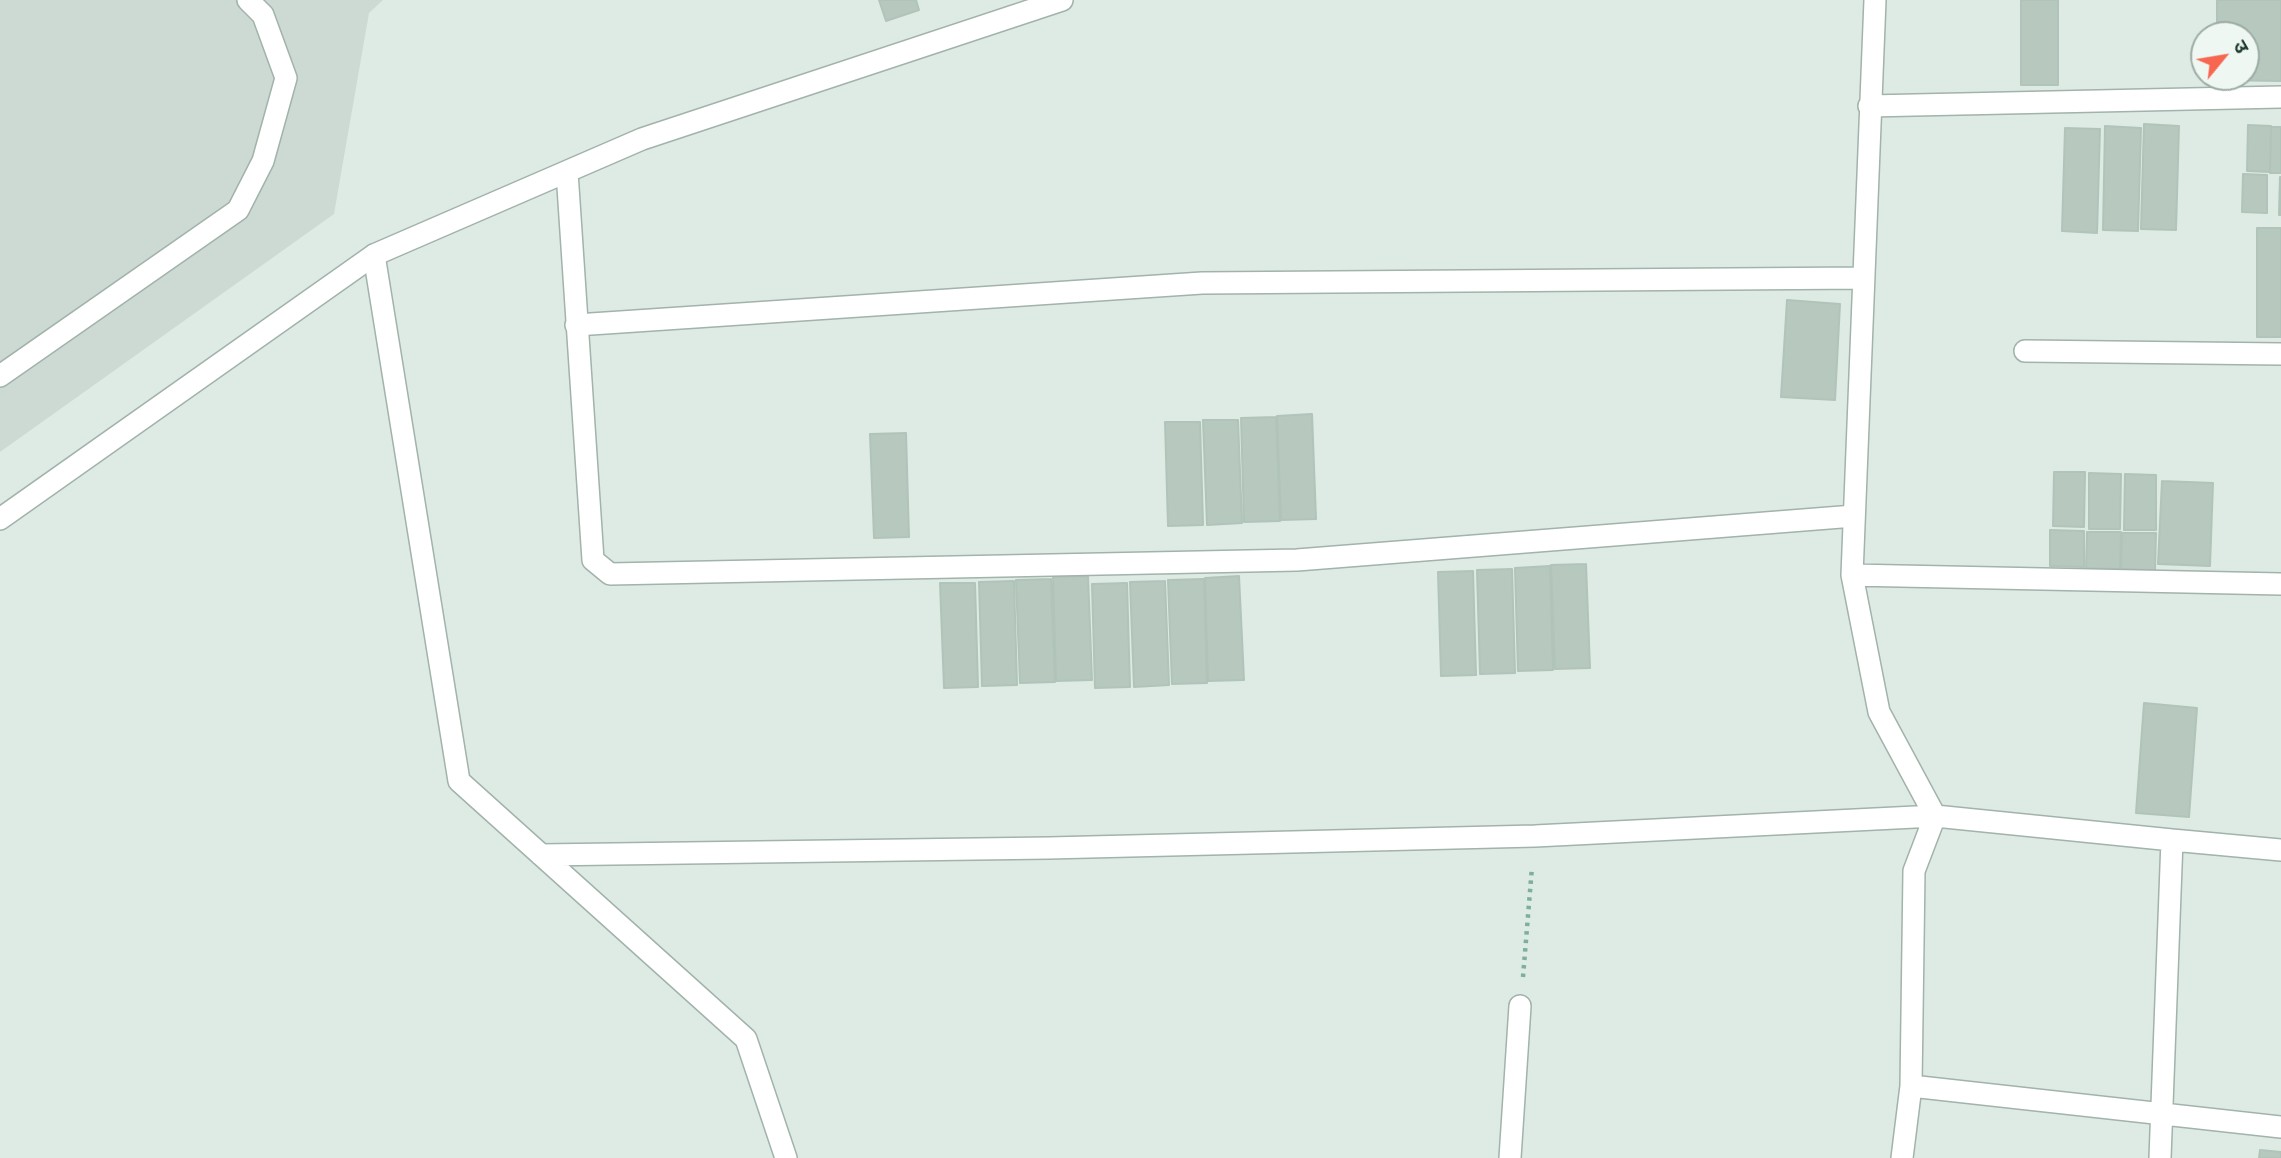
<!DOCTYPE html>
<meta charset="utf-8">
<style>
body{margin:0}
#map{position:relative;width:2281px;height:1158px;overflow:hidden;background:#deebe4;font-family:"Archivo Narrow","Noto Sans Devanagari",sans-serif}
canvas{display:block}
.north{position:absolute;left:2190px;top:21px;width:70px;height:70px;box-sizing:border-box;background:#eff7f2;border:2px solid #9caca4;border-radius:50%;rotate:60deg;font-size:19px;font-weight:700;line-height:28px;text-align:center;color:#1f3b30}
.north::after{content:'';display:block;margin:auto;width:24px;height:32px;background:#f76750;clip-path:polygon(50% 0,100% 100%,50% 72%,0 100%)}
</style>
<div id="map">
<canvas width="2281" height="1158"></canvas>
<div class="north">उ</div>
</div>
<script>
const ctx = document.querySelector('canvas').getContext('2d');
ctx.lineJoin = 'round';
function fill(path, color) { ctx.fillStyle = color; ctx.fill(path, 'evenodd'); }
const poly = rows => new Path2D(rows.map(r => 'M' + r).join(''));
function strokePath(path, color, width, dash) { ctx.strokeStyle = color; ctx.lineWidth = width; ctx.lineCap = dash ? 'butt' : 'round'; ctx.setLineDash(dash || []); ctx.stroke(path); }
fill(poly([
 [0,0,383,0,369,13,334,214,0,452]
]), '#cddad3');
const building = poly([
 [879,0,916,0,919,10,886,21,879,0],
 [2021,0,2058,0,2058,85,2021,85,2021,0],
 [2217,0,2281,0,2281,81,2216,80,2216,77,2246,77,2246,35,2217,35,2217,0],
 [2144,124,2179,126,2176,230,2141,229,2144,124],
 [2248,125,2271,126,2270,172,2247,171,2248,125],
 [2105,126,2141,128,2138,231,2103,230,2105,126],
 [2271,127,2281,127,2281,173,2270,173,2271,127],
 [2065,128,2100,129,2097,233,2062,231,2065,128],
 [2243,174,2267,175,2267,213,2242,212,2243,174],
 [2280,177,2281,177,2281,215,2279,215,2280,177],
 [2257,228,2281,228,2281,337,2257,337,2257,228],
 [1787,300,1840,304,1835,400,1781,397,1787,300],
 [1312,414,1316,519,1281,520,1277,416,1312,414],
 [1276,417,1280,521,1244,522,1241,418,1276,417],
 [1203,420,1238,420,1242,523,1207,525,1203,420],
 [1165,422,1200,422,1203,525,1168,526,1165,422],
 [906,433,909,537,874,538,870,434,906,433],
 [2054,472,2085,472,2084,527,2053,526,2054,472],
 [2089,473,2121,474,2120,529,2089,529,2089,473],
 [2125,474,2156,475,2156,530,2124,530,2125,474],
 [2162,481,2213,483,2210,566,2158,564,2162,481],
 [2050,530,2084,531,2084,567,2050,566,2050,530],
 [2087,532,2121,532,2120,569,2086,568,2087,532],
 [2122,533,2156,533,2155,570,2121,569,2122,533],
 [1586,564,1590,668,1555,669,1551,565,1586,564],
 [1550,566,1553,670,1518,671,1515,568,1550,566],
 [1512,569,1515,673,1480,674,1477,570,1512,569],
 [1473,571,1476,675,1441,676,1438,572,1473,571],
 [1088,576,1092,680,1056,681,1053,577,1088,576],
 [1239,576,1244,680,1208,681,1205,578,1239,576],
 [1051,579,1055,682,1020,683,1016,580,1051,579],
 [1204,579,1207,683,1172,684,1168,580,1204,579],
 [1014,581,1017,685,982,686,979,582,1014,581],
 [1165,581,1169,685,1134,687,1130,582,1165,581],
 [940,583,975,583,978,687,944,688,940,583],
 [1127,583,1130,687,1095,688,1092,584,1127,583],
 [2144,703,2197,708,2189,817,2136,813,2144,703],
 [2260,1150,2281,1152,2281,1158,2259,1158,2260,1150]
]);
fill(building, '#b7c8bf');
strokePath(building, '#b1c4ba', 2);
const service = poly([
 [0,376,238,210,263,161,286,78,263,15,248,0]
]);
const minor = poly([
 [1875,0,1852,575,1879,712,1935,816,1914,871,1911,1086,1902,1158],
 [1869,106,2281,97],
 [567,172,593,560,610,574,1297,560,1854,516],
 [374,255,459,781,746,1039,786,1158],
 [576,325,1202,283,1862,278],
 [2025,351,2281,354],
 [1852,575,2281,584],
 [2172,840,2281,850],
 [541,855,1049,848,1535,836,1935,816,2172,840,2160,1158],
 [1911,1086,2281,1127],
 [1510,1158,1520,1006]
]);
const tertiary = poly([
 [0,519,374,255,642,139,1062,0]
]);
strokePath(service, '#a1b3aa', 24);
strokePath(minor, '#a1b3aa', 24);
strokePath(tertiary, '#a1b3aa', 24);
strokePath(poly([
 [1523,977,1532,867]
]), '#7eaf9a', 4.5, [3.5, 5]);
strokePath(service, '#fff', 21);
strokePath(minor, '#fff', 21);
strokePath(tertiary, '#fff', 21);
</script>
